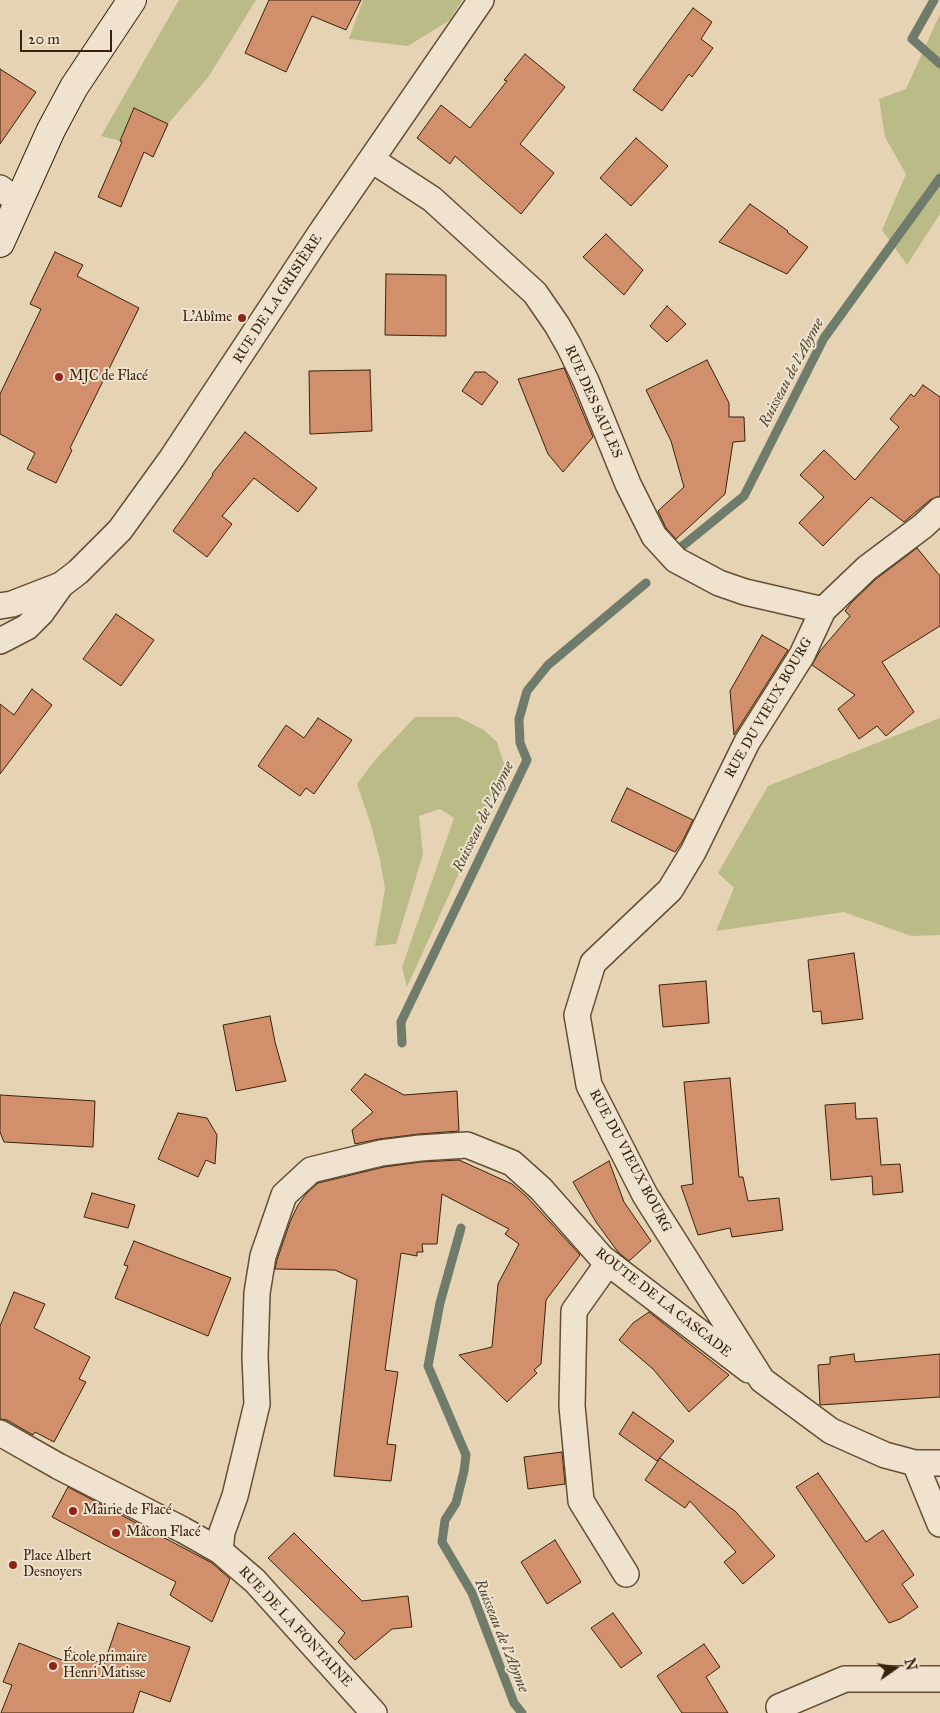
<!DOCTYPE html>
<meta charset="utf-8">
<style>
body{margin:0}
#map{position:relative;width:940px;height:1713px;overflow:hidden;background:#e6d3b3;font-family:"IM FELL Great Primer",serif}
canvas{display:block}
.north{position:absolute;left:870px;top:1643px;width:50px;height:50px;-webkit-text-stroke:4px #efe2ce;paint-order:stroke;rotate:77deg;font-size:14px;font-weight:700;line-height:20px;text-align:center;color:#38230a}
.north::after{content:'';display:block;margin:auto;width:18px;height:22px;background:#38230a;clip-path:polygon(50% 0,100% 100%,50% 72%,0 100%)}
.scale{position:absolute;left:20px;top:30px;width:92px;height:22px;box-sizing:border-box;border:2px solid #38230a;border-top:0;padding-left:6px;font-size:15px;line-height:18px;white-space:nowrap;color:#38230a;-webkit-text-stroke:4px #efe2ce;paint-order:stroke}
</style>
<div id="map">
<canvas width="940" height="1713"></canvas>
<div class="north">N</div>
<div class="scale">20 m</div>
</div>
<script>
const ctx = document.querySelector('canvas').getContext('2d');
ctx.lineJoin = 'round';
function fill(path, color) { ctx.fillStyle = color; ctx.fill(path, 'evenodd'); }
const poly = rows => new Path2D(rows.map(r => 'M' + r).join(''));
function strokePath(path, color, width, dash) { ctx.strokeStyle = color; ctx.lineWidth = width; ctx.lineCap = dash ? 'butt' : 'round'; ctx.setLineDash(dash || []); ctx.stroke(path); }
function write(font, color, halo, rows, align = 'center') {
  ctx.font = font + ' "IM FELL Great Primer",serif'; ctx.lineWidth = 4; ctx.setLineDash([]); ctx.textBaseline = 'middle'; ctx.strokeStyle = halo; ctx.fillStyle = color; for (const [text, x, y, turn = 0] of rows) {
    ctx.save(); ctx.translate(x, y); ctx.rotate((+turn || 0) * Math.PI / 180); ctx.textAlign = isNaN(turn) ? turn : align; if (halo) ctx.strokeText(text, 0, 0); ctx.fillText(text, 0, 0); ctx.restore();
  }
}
fill(poly([
 [179,0,256,0,209,76,168,124,134,108,120,141,101,136],
 [363,0,462,0,450,20,408,46,349,39],
 [940,14,940,214,907,265,882,230,906,174,885,137,879,99,906,89],
 [415,717,458,717,484,730,497,742,506,770,407,987,402,967,454,818,440,809,419,816,423,854,396,944,375,946,385,889,380,860,371,825,357,784,375,760],
 [940,718,940,935,911,936,844,912,716,931,734,888,718,873,768,786]
]), '#bb8');
strokePath(poly([
 [934,0,912,39,940,64],
 [680,548,744,496,824,338,940,178],
 [402,1043,401,1022,527,760,520,743,519,719,527,691,548,665,646,583],
 [461,1228,440,1303,428,1366,466,1455,464,1471,456,1503,445,1520,442,1542,472,1593,514,1703,522,1713]
]), '#707c6b', 9);
const building = poly([
 [269,0,361,0,346,30,312,16,286,72,245,53,269,0],
 [693,8,712,22,701,39,713,48,692,77,689,74,662,111,633,90,693,8],
 [525,54,565,87,520,144,554,173,521,214,455,156,450,164,417,138,441,105,470,128,507,81,504,80,525,54],
 [0,69,36,92,0,144,0,69],
 [134,108,168,124,153,157,144,152,121,207,98,197,122,142,120,141,134,108],
 [636,138,668,166,631,206,600,178,636,138],
 [750,204,788,231,787,232,808,247,787,274,719,242,750,204],
 [606,234,643,270,624,295,583,257,606,234],
 [55,252,83,265,77,276,139,308,70,448,72,450,56,483,27,469,35,453,0,434,0,394,41,309,30,304,55,252],
 [386,274,446,275,446,336,385,335,386,274],
 [667,306,686,324,667,342,650,326,667,306],
 [707,360,729,403,729,417,744,417,745,441,733,442,725,494,676,539,666,528,658,511,684,487,671,441,646,390,707,360],
 [564,368,593,437,563,472,548,454,518,379,564,368],
 [370,370,372,431,310,434,309,371,370,370],
 [475,372,485,372,498,382,482,405,462,391,475,372],
 [923,385,940,397,940,496,930,500,904,522,871,497,823,546,799,523,824,497,800,475,824,450,855,480,899,427,890,419,911,394,914,397,923,385],
 [245,432,317,488,298,512,254,478,222,516,232,524,207,557,173,531,213,475,212,474,245,432],
 [917,548,940,576,940,626,882,662,914,712,886,736,877,726,859,739,838,709,855,695,812,665,820,651,850,616,845,611,852,602,876,579,917,548],
 [116,614,154,640,121,686,83,659,116,614],
 [762,635,788,650,734,735,730,691,762,635],
 [32,689,52,705,0,774,0,704,14,715,32,689],
 [318,718,352,740,314,794,306,788,300,796,258,766,286,725,304,738,318,718],
 [627,788,693,820,682,842,675,852,611,821,627,788],
 [854,953,863,1019,822,1024,821,1011,813,1012,808,960,854,953],
 [706,981,709,1023,663,1027,659,985,706,981],
 [270,1016,275,1042,286,1081,236,1091,223,1025,270,1016],
 [365,1074,404,1095,457,1091,459,1131,419,1134,379,1139,355,1144,352,1130,373,1112,351,1090,365,1074],
 [730,1078,739,1177,743,1177,748,1201,779,1198,783,1230,732,1237,730,1228,698,1235,681,1186,693,1184,684,1082,730,1078],
 [0,1095,95,1101,93,1147,4,1142,0,1132,0,1095],
 [855,1103,856,1119,877,1118,881,1165,900,1164,903,1192,873,1195,872,1176,831,1180,825,1105,855,1103],
 [178,1113,207,1118,217,1135,215,1164,206,1160,198,1177,158,1159,178,1113],
 [459,1160,512,1184,527,1197,580,1255,546,1300,541,1364,534,1370,537,1373,507,1402,459,1355,492,1347,498,1284,519,1244,505,1234,509,1229,442,1194,437,1244,422,1244,423,1252,417,1252,417,1256,401,1253,385,1370,398,1372,387,1444,396,1445,391,1481,334,1476,357,1280,335,1270,275,1269,277,1260,290,1222,298,1205,306,1194,318,1183,384,1167,421,1162,459,1160],
 [609,1161,624,1202,651,1241,629,1261,618,1252,596,1222,573,1182,609,1161],
 [92,1193,135,1205,128,1228,84,1217,92,1193],
 [134,1241,231,1278,208,1336,115,1298,128,1266,124,1265,134,1241],
 [14,1292,45,1304,34,1328,90,1357,79,1379,86,1382,54,1442,35,1432,33,1435,7,1420,0,1419,0,1326,14,1292],
 [649,1312,729,1375,689,1412,653,1369,619,1340,633,1323,649,1312],
 [854,1354,855,1362,940,1354,940,1397,820,1405,818,1365,830,1364,830,1357,854,1354],
 [633,1412,674,1441,657,1461,619,1434,633,1412],
 [562,1452,565,1484,528,1489,524,1457,562,1452],
 [660,1458,735,1511,775,1556,743,1584,724,1562,736,1552,690,1501,685,1508,645,1480,660,1458],
 [818,1473,866,1542,883,1530,914,1575,902,1584,918,1607,900,1619,889,1623,796,1487,818,1473],
 [68,1487,212,1563,230,1579,212,1622,170,1595,176,1582,52,1517,68,1487],
 [294,1533,362,1601,408,1596,412,1627,392,1629,355,1660,338,1642,345,1633,268,1558,294,1533],
 [555,1540,581,1582,547,1604,521,1562,555,1540],
 [613,1613,642,1653,621,1668,591,1628,613,1613],
 [118,1623,190,1647,170,1702,140,1691,133,1713,1,1713,12,1685,3,1682,19,1643,67,1662,71,1651,104,1664,118,1623],
 [704,1644,720,1667,706,1677,728,1713,682,1713,657,1676,704,1644]
]);
fill(building, '#d18f6b');
strokePath(building, '#38230a', 1);
const street = poly([
 [372,160,432,199,535,293,557,325,569,346,586,381,628,484,654,536,676,560,719,583,745,592,823,610],
 [0,188,18,201],
 [940,510,923,526,867,568,823,610,802,655,747,742,693,852,670,890,593,963,577,1015,589,1085,645,1195,762,1380,831,1431,885,1455,915,1463,940,1463],
 [0,606,12,604,61,585],
 [0,641,27,627,41,613,61,585,78,572,120,530,172,458,320,234,481,0],
 [608,1263,574,1311,572,1406,581,1501,626,1574],
 [0,1433,58,1466,183,1530,220,1551,255,1581,374,1713],
 [915,1463,940,1524],
 [220,1551,222,1532,235,1496,257,1404,255,1357,257,1293,263,1256,284,1195,311,1170,381,1153,420,1148,467,1145,512,1163,541,1189,602,1258,749,1370],
 [779,1707,845,1679,940,1679]
]);
const secondary = poly([
 [0,243,51,130,74,87,132,0]
]);
strokePath(street, '#644f34', 28);
strokePath(secondary, '#38230a', 30);
strokePath(street, '#efe2ce', 25);
strokePath(secondary, '#efe2ce', 28);
for (const [x, y, r, color] of [
 [242,318,5,"#8f2418"],
 [59,377,5,"#8f2418"],
 [73,1511,5,"#8f2418"],
 [116,1533,5,"#8f2418"],
 [13,1565,5,"#8f2418"],
 [53,1666,5,"#8f2418"]
]) { const dot = new Path2D(); dot.arc(x, y, r, 0, 2 * Math.PI); ctx.fillStyle = color; ctx.fill(dot); strokePath(dot, '#efe2ce', 2); }
write('14px', '#38230a', '#efe2ce', [
 ["RUE DE LA GRISIÈRE",278,299,-57],
 ["RUE DES SAULES",593,402,66],
 ["RUE DU VIEUX BOURG",769,708,-60],
 ["RUE DU VIEUX BOURG",630,1161,62],
 ["ROUTE DE LA CASCADE",663,1303,38],
 ["RUE DE LA FONTAINE",295,1627,47]
]);
write('14px', '#38230a', '#efe2ce', [
 ["L'Abîme",232,318,"right"],
 ["MJC de Flacé",69,377],
 ["Mairie de Flacé",83,1511],
 ["Mâcon Flacé",126,1533],
 ["Place Albert",23,1557],
 ["Desnoyers",23,1573],
 ["École primaire",63,1658],
 ["Henri Matisse",63,1674]
], 'left');
write('italic 15px', '#504832', '#efe2ce', [
 ["Ruisseau de l'Abyme",792,373,-62],
 ["Ruisseau de l'Abyme",484,817,-64],
 ["Ruisseau de l'Abyme",501,1636,68]
]);
</script>
